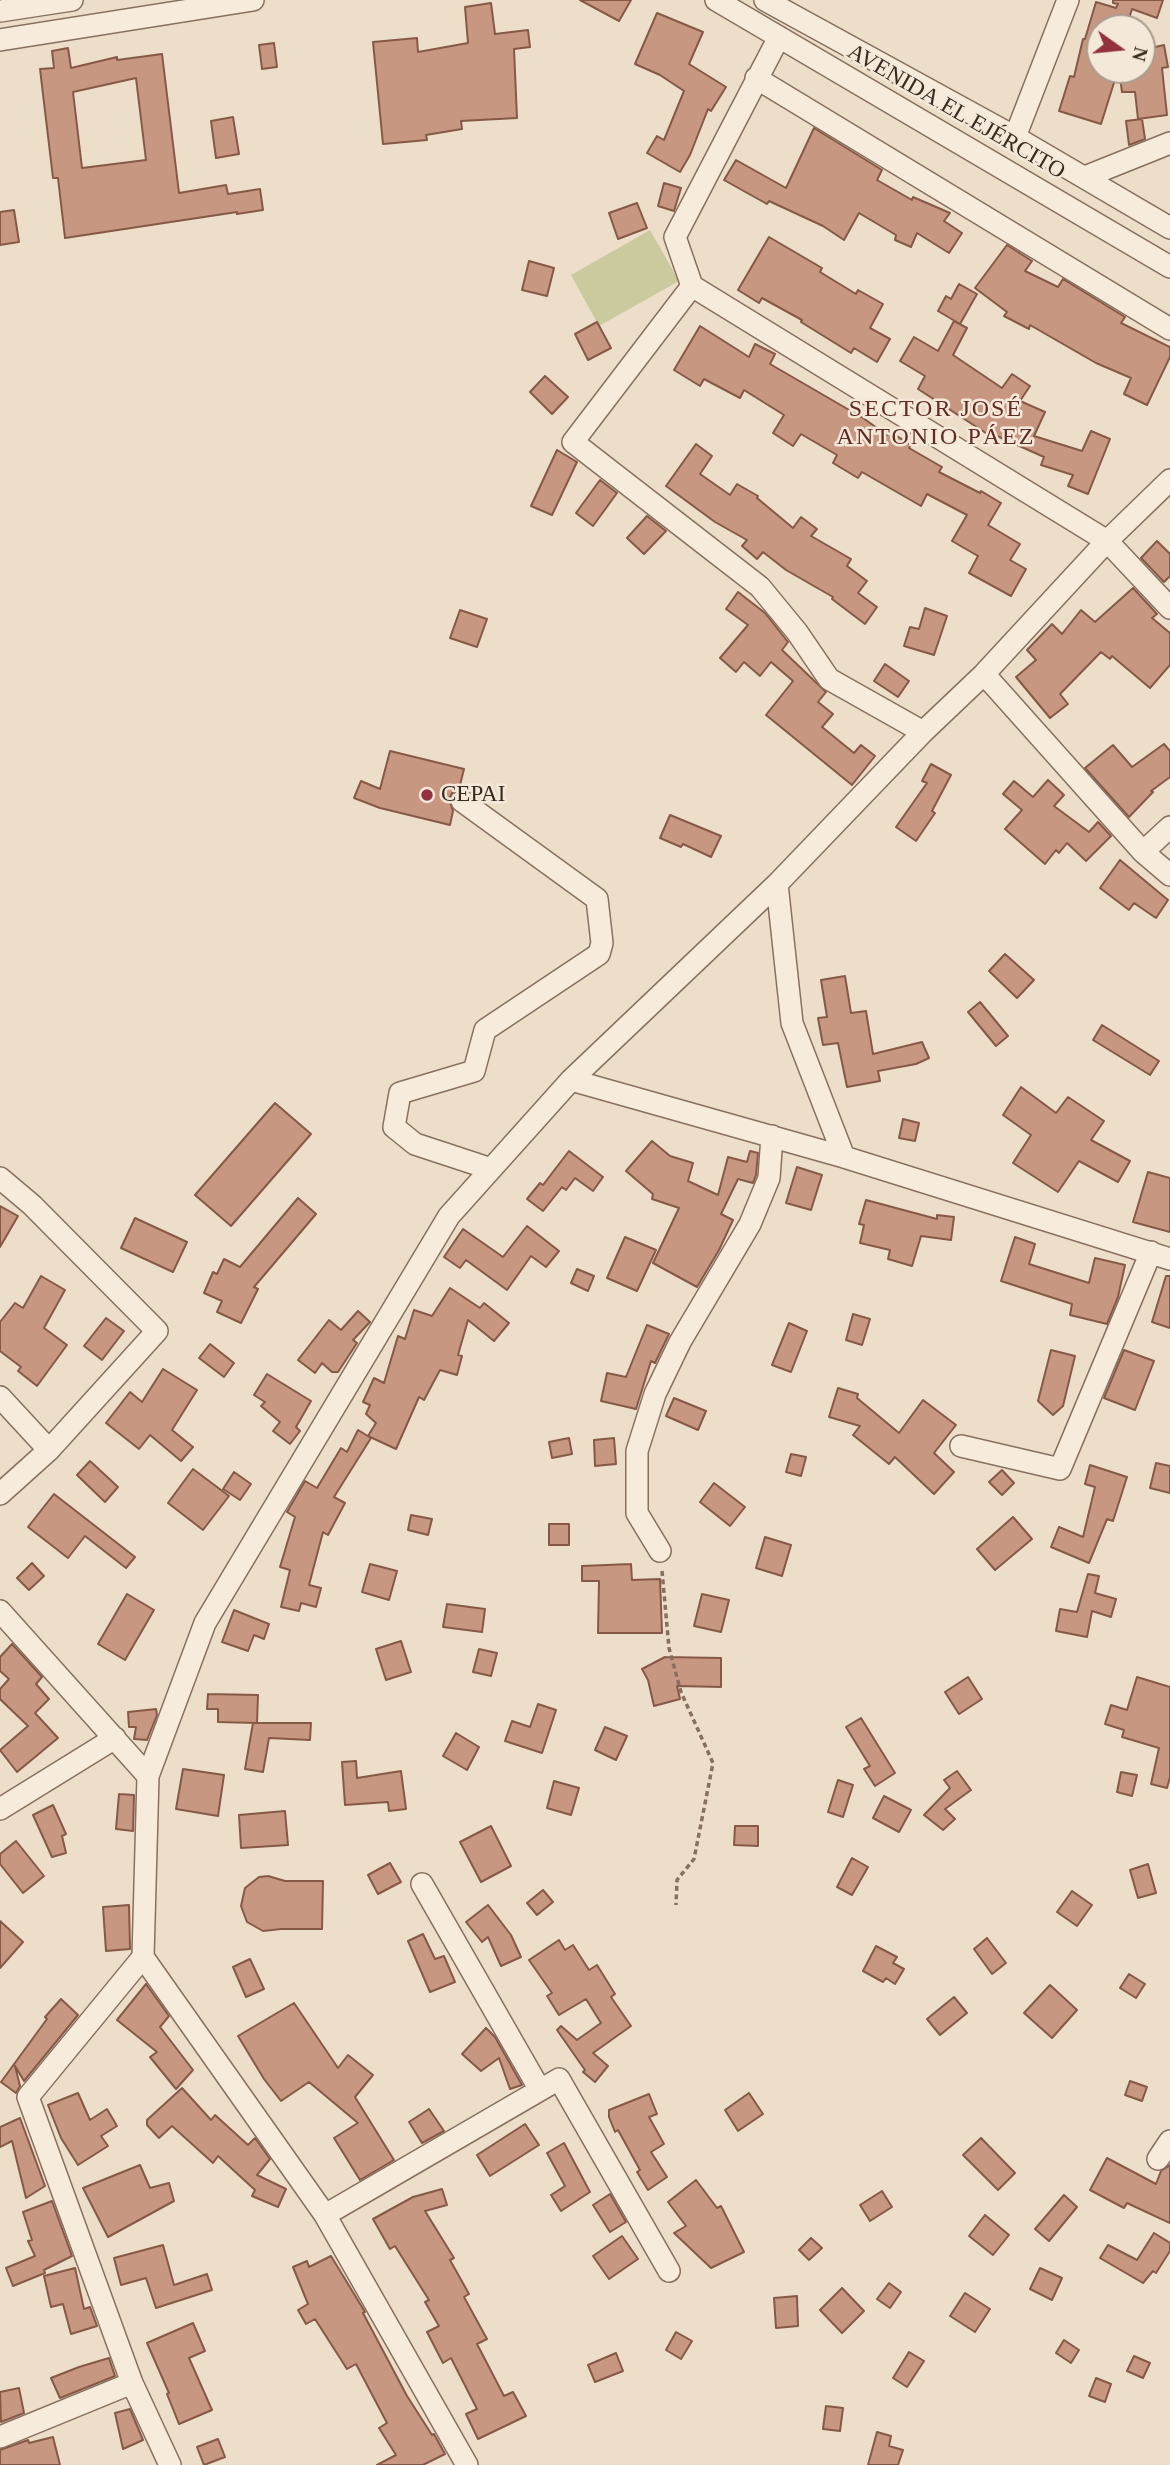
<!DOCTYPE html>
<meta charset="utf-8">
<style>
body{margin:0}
#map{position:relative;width:1170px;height:2465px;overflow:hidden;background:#ecdec9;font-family:"Times New Roman",serif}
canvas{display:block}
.north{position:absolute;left:1086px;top:14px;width:70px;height:70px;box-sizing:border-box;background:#f4e9d9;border:2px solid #a99d8f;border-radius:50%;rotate:105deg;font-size:19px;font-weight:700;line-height:28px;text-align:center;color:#392a21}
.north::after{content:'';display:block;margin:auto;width:24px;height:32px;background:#93323d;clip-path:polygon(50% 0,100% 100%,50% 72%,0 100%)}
</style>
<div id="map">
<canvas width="1170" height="2465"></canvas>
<div class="north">N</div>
</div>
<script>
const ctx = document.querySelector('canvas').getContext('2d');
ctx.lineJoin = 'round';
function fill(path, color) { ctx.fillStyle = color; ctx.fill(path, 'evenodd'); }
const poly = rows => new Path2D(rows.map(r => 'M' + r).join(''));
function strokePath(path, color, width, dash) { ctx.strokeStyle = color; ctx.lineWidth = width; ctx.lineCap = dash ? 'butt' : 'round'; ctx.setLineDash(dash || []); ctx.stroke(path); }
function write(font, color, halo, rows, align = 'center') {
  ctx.font = font + ' "Times New Roman",serif'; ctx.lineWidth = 5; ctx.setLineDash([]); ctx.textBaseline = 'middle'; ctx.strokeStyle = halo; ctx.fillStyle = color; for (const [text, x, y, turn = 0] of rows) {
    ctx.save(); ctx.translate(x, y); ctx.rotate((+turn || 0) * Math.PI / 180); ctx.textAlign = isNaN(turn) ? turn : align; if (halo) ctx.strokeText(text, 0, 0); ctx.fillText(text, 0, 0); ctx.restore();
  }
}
fill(poly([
 [650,230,679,281,599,326,571,275]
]), '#caca9e');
const building = poly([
 [580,0,631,0,619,21,580,0],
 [1113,0,1163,0,1157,18,1132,9,1126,28,1100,28,1100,70,1118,70,1101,124,1059,111,1070,76,1074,77,1083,39,1085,39,1096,2,1116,8,1118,4,1113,3,1113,0],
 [491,3,495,34,528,30,530,47,514,49,517,118,461,121,462,129,426,135,427,140,383,144,373,42,417,38,418,52,468,43,465,7,491,3],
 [657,13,703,32,689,64,726,87,711,111,708,109,690,155,680,172,647,153,657,136,664,140,684,91,660,75,635,64,657,13],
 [274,43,277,67,262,69,259,45,274,43],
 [1164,45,1168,67,1162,68,1167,115,1138,119,1135,92,1122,92,1119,70,1142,70,1142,50,1164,45],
 [68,48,71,68,117,57,117,60,162,54,179,193,226,185,228,194,260,189,263,210,237,214,237,212,65,238,58,178,53,178,40,69,54,68,52,51,68,48],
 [136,78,146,160,82,168,73,92,136,78],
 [233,117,239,154,216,158,211,121,233,117],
 [1142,119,1145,139,1129,145,1126,121,1142,119],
 [814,128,882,170,877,180,912,200,913,197,950,213,944,221,962,233,949,253,917,233,911,247,895,240,896,235,859,213,844,240,823,226,769,201,767,204,724,180,736,160,786,188,814,128],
 [664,183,681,188,674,211,658,206,664,183],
 [637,203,647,228,618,239,609,213,637,203],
 [14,210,19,242,0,245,0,212,14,210],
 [769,237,822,268,820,272,856,294,858,290,883,304,870,328,890,339,877,362,854,348,851,353,801,322,802,320,762,298,759,303,738,290,769,237],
 [1007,245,1032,261,1025,271,1058,287,1063,279,1125,317,1121,323,1170,347,1170,357,1147,405,1124,394,1131,378,1096,363,1030,325,1029,329,1004,316,1007,312,975,288,1007,245],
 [529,261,554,268,547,296,522,290,529,261],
 [959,284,977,294,960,324,938,311,946,296,951,299,959,284],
 [954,321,967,328,953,355,1002,388,1012,374,1030,386,1020,401,1045,412,1034,436,1082,451,1091,431,1110,439,1088,494,1068,486,1073,475,1041,465,1044,457,997,436,995,439,918,389,925,376,900,361,914,337,938,351,954,321],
 [597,322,611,348,588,360,575,334,597,322],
 [700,326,749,357,755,344,775,354,770,364,863,418,887,435,889,431,911,445,909,448,942,467,939,472,980,493,981,491,1001,503,988,525,1020,544,1010,560,1026,569,1011,596,969,573,978,556,952,541,967,515,927,494,921,506,862,472,858,478,833,463,837,455,801,434,793,446,773,433,784,415,744,390,740,398,704,379,700,386,674,370,700,326],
 [545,376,568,397,552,414,530,392,545,376],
 [696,444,712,456,700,474,730,495,737,484,758,496,757,498,793,528,801,517,817,529,811,536,851,559,847,566,867,581,858,593,877,607,865,624,832,599,833,597,786,570,763,552,757,559,742,546,747,540,715,522,666,486,696,444],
 [557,450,577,462,552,515,531,506,557,450],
 [600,480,617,493,593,526,576,513,600,480],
 [647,516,666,531,644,554,627,538,647,516],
 [1157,541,1170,554,1170,576,1164,582,1141,558,1157,541],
 [1133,588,1157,614,1152,618,1170,633,1170,665,1150,688,1112,656,1110,659,1101,652,1060,694,1068,704,1050,718,1016,677,1036,660,1027,650,1052,624,1062,634,1081,610,1095,622,1133,588],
 [738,592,765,613,788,642,782,650,826,692,818,702,833,714,822,727,854,753,861,745,875,756,852,785,766,715,793,681,771,662,760,676,744,662,736,672,720,658,748,625,726,609,738,592],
 [925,608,947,616,934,655,904,646,910,627,919,629,925,608],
 [460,610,487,619,477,647,450,638,460,610],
 [885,664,909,681,898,697,874,681,885,664],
 [1164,744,1170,751,1170,777,1151,791,1153,792,1129,817,1085,768,1113,745,1132,767,1164,744],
 [390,751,464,769,459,789,452,793,449,799,453,811,450,825,380,808,354,798,361,781,380,789,390,751],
 [931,764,951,775,932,811,935,813,916,841,896,827,927,783,922,781,931,764],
 [1048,780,1064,795,1054,806,1089,832,1098,822,1111,836,1086,861,1067,843,1059,853,1056,850,1045,864,1005,829,1022,810,1003,794,1014,781,1033,797,1048,780],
 [670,815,721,836,711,857,683,844,681,847,660,838,670,815],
 [1120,860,1168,900,1156,918,1134,903,1129,910,1100,888,1120,860],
 [1005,954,1034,980,1017,998,989,971,1005,954],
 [845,976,851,1013,866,1011,873,1054,922,1042,929,1058,916,1064,878,1071,880,1081,847,1087,838,1043,823,1045,818,1018,827,1017,821,980,845,976],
 [980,1002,1008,1036,996,1046,968,1012,980,1002],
 [1102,1025,1159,1061,1150,1075,1093,1040,1102,1025],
 [1021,1087,1056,1113,1068,1097,1104,1121,1091,1140,1130,1161,1118,1182,1079,1161,1058,1192,1013,1163,1031,1135,1003,1115,1021,1087],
 [275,1103,311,1134,231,1226,195,1195,275,1103],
 [903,1119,919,1123,915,1141,899,1138,903,1119],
 [652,1141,670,1156,693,1163,688,1181,718,1195,728,1157,747,1162,750,1151,758,1153,756,1175,753,1183,738,1179,721,1214,733,1220,719,1250,697,1287,653,1263,679,1208,652,1199,653,1194,626,1171,652,1141],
 [569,1151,603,1177,593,1191,575,1178,566,1190,562,1187,543,1211,527,1199,540,1183,543,1185,569,1151],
 [797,1167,822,1175,811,1210,786,1203,797,1167],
 [1148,1172,1170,1178,1170,1232,1133,1222,1148,1172],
 [298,1198,316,1214,254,1287,258,1289,241,1323,217,1312,222,1301,204,1293,213,1272,217,1274,224,1259,240,1267,298,1198],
 [866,1200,937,1219,937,1215,954,1217,951,1240,921,1236,912,1266,888,1259,890,1250,860,1243,864,1225,859,1224,866,1200],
 [0,1206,18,1216,0,1247,0,1206],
 [135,1218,187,1242,173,1272,121,1248,135,1218],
 [527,1226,559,1251,546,1267,531,1256,507,1290,466,1260,460,1268,444,1257,463,1229,503,1257,527,1226],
 [625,1237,656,1250,637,1291,607,1278,625,1237],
 [1015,1237,1035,1244,1029,1264,1089,1283,1095,1258,1125,1265,1118,1297,1107,1324,1070,1315,1072,1304,1001,1281,1015,1237],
 [577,1269,594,1276,588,1291,571,1283,577,1269],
 [41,1276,65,1290,44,1328,67,1345,37,1386,18,1371,21,1367,0,1351,0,1322,15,1303,23,1308,41,1276],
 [1166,1276,1170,1276,1170,1328,1152,1322,1166,1276],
 [450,1288,480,1308,484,1303,509,1323,494,1341,468,1320,458,1355,462,1356,457,1375,440,1370,424,1400,419,1397,396,1449,368,1436,376,1423,366,1414,370,1405,363,1402,374,1378,384,1383,398,1336,405,1339,414,1310,432,1316,450,1288],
 [358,1311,370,1322,353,1340,357,1343,338,1372,332,1372,322,1363,315,1373,298,1360,329,1320,341,1330,358,1311],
 [853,1314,870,1319,862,1345,846,1340,853,1314],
 [106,1318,124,1331,102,1360,84,1346,106,1318],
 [789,1323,807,1331,791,1372,772,1365,789,1323],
 [647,1325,669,1334,655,1363,651,1361,636,1409,601,1401,607,1373,626,1377,647,1325],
 [210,1344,234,1363,224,1377,199,1358,210,1344],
 [1051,1350,1075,1356,1063,1406,1053,1415,1038,1401,1051,1350],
 [1124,1350,1154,1361,1135,1410,1104,1398,1124,1350],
 [163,1369,197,1390,172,1430,193,1447,181,1461,150,1435,139,1449,106,1423,130,1392,142,1402,163,1369],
 [267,1374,311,1401,296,1427,300,1431,290,1444,273,1431,280,1422,261,1406,265,1402,254,1395,267,1374],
 [838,1388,858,1394,857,1398,899,1433,923,1400,956,1425,934,1453,954,1472,934,1494,895,1457,889,1464,853,1435,860,1426,829,1417,838,1388],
 [674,1398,706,1411,698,1430,666,1416,674,1398],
 [358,1430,371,1438,334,1497,345,1503,328,1535,323,1532,309,1585,321,1588,316,1607,301,1603,299,1611,281,1607,290,1570,280,1567,295,1517,287,1512,305,1481,317,1488,341,1448,347,1452,358,1430],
 [569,1438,572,1454,552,1458,549,1442,569,1438],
 [614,1438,616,1464,595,1466,594,1440,614,1438],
 [791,1454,806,1457,801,1476,786,1472,791,1454],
 [90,1461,118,1487,105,1502,77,1475,90,1461],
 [1156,1463,1170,1466,1170,1493,1150,1488,1156,1463],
 [1090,1465,1127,1477,1113,1521,1107,1519,1089,1563,1051,1547,1059,1527,1083,1537,1095,1487,1085,1484,1090,1465],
 [193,1469,229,1496,203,1530,168,1503,193,1469],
 [1002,1470,1014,1483,1002,1495,989,1482,1002,1470],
 [234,1472,251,1484,240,1500,223,1489,234,1472],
 [714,1483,745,1507,730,1526,700,1502,714,1483],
 [54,1494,135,1557,126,1568,85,1536,68,1558,28,1527,54,1494],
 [411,1515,432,1519,428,1535,408,1530,411,1515],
 [1013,1517,1032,1539,995,1570,977,1549,1013,1517],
 [549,1524,569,1524,569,1545,549,1545,549,1524],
 [765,1537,791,1545,782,1576,756,1568,765,1537],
 [32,1563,44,1576,29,1590,17,1578,32,1563],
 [370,1564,397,1571,389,1600,362,1592,370,1564],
 [631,1564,632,1580,660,1579,662,1633,598,1633,599,1581,582,1581,582,1566,631,1564],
 [1088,1574,1099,1576,1095,1593,1116,1599,1111,1617,1092,1611,1087,1637,1056,1631,1060,1609,1077,1612,1088,1574],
 [127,1594,154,1610,125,1660,98,1644,127,1594],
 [702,1594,729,1600,721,1632,694,1626,702,1594],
 [447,1604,485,1609,482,1632,443,1627,447,1604],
 [234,1610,269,1624,264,1639,254,1635,248,1651,222,1642,234,1610],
 [401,1641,411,1672,386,1680,376,1649,401,1641],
 [12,1644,42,1677,36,1684,49,1699,35,1713,58,1738,17,1772,0,1750,28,1726,0,1699,0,1689,9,1679,0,1671,0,1657,12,1644],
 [479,1649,497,1653,491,1676,473,1672,479,1649],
 [665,1657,721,1658,721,1687,677,1686,680,1699,654,1706,648,1680,642,1669,665,1657],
 [968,1677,982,1699,959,1714,945,1692,968,1677],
 [1137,1677,1170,1687,1170,1777,1167,1788,1151,1784,1159,1748,1122,1737,1124,1730,1105,1724,1111,1705,1127,1710,1137,1677],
 [208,1694,258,1695,257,1723,218,1722,218,1709,207,1709,208,1694],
 [538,1704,556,1710,542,1753,505,1741,512,1721,530,1727,538,1704],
 [156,1709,157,1715,147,1740,134,1739,136,1727,129,1727,128,1712,156,1709],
 [861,1718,895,1773,875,1786,864,1769,870,1766,846,1727,861,1718],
 [253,1723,311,1723,310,1740,269,1738,263,1772,245,1769,253,1723],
 [605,1727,627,1736,616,1760,595,1750,605,1727],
 [456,1733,479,1747,467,1770,443,1756,456,1733],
 [356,1761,357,1778,401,1771,406,1809,389,1811,388,1802,345,1805,342,1762,356,1761],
 [183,1769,224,1775,218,1816,176,1809,183,1769],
 [957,1771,971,1790,945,1809,955,1819,943,1830,924,1815,950,1788,944,1780,957,1771],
 [1121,1772,1137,1775,1132,1796,1117,1792,1121,1772],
 [838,1780,853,1785,843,1817,828,1812,838,1780],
 [554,1781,579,1788,571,1815,547,1808,554,1781],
 [119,1794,134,1795,133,1831,116,1829,119,1794],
 [884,1796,911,1810,899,1832,873,1818,884,1796],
 [53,1805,66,1834,62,1836,66,1853,52,1857,33,1815,53,1805],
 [285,1811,288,1845,241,1848,239,1815,285,1811],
 [491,1826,511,1866,481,1882,460,1842,491,1826],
 [735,1826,758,1826,758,1846,734,1845,735,1826],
 [16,1841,44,1876,23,1893,0,1864,0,1854,16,1841],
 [852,1858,868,1867,852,1895,837,1887,852,1858],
 [390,1863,401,1882,378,1894,368,1875,390,1863],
 [1148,1864,1156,1893,1138,1898,1130,1870,1148,1864],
 [268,1876,285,1881,323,1881,322,1929,281,1929,263,1931,247,1922,241,1906,245,1888,259,1877,268,1876],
 [543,1890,553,1902,537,1915,527,1903,543,1890],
 [1072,1891,1092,1905,1077,1926,1057,1912,1072,1891],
 [129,1905,130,1949,106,1951,103,1907,129,1905],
 [488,1905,511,1935,521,1957,501,1966,488,1937,482,1942,466,1922,488,1905],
 [0,1921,23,1942,0,1968,0,1921],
 [423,1934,435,1959,444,1956,455,1982,430,1992,408,1941,423,1934],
 [987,1938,1006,1963,992,1974,974,1949,987,1938],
 [559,1940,565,1950,573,1945,589,1970,597,1965,615,1994,611,1997,631,2026,593,2053,608,2066,595,2082,583,2072,585,2070,557,2030,561,2026,577,2040,601,2023,586,1999,559,2015,547,1996,552,1993,529,1960,559,1940],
 [876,1946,897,1957,893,1963,904,1969,895,1984,886,1978,883,1982,863,1971,876,1946],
 [250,1959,264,1989,246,1997,233,1967,250,1959],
 [1129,1974,1145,1984,1136,1998,1120,1988,1129,1974],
 [146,1984,169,2016,160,2027,193,2070,176,2089,150,2057,157,2052,117,2020,146,1984],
 [1050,1985,1077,2010,1052,2038,1024,2013,1050,1985],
 [954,1997,967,2013,940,2035,927,2019,954,1997],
 [61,1999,78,2015,24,2081,15,2066,20,2086,16,2093,1,2082,47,2019,45,2017,61,1999],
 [294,2003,338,2068,348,2055,373,2075,355,2097,394,2160,360,2180,334,2138,358,2123,309,2082,281,2101,264,2079,238,2036,294,2003],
 [486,2028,495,2037,522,2085,510,2089,499,2058,481,2071,462,2054,486,2028],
 [1130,2081,1147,2087,1142,2101,1125,2095,1130,2081],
 [182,2088,211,2120,215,2115,248,2145,255,2138,270,2159,257,2175,286,2189,278,2207,252,2196,255,2190,218,2156,213,2163,172,2126,159,2138,147,2125,147,2120,182,2088],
 [78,2093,90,2120,107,2109,117,2126,101,2136,108,2146,78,2165,61,2138,48,2105,78,2093],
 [749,2093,763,2114,738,2131,725,2110,749,2093],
 [649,2094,657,2114,649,2117,664,2144,651,2152,667,2177,648,2190,637,2172,640,2170,618,2130,615,2132,609,2117,609,2110,649,2094],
 [429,2109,444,2131,422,2143,409,2122,429,2109],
 [20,2118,45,2186,26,2198,12,2141,0,2147,0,2127,20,2118],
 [525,2124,539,2145,490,2176,477,2155,525,2124],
 [981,2138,1015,2173,998,2190,963,2155,981,2138],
 [564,2143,590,2192,561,2211,551,2195,565,2186,547,2153,564,2143],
 [1107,2158,1156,2184,1161,2171,1170,2165,1170,2223,1127,2203,1124,2208,1090,2190,1107,2158],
 [140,2165,150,2188,169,2183,174,2201,108,2237,83,2188,140,2165],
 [696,2180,717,2208,721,2206,744,2252,711,2268,674,2233,686,2226,668,2202,696,2180],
 [442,2189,447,2205,425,2211,454,2258,450,2260,469,2294,464,2297,487,2339,477,2344,504,2396,513,2392,526,2416,478,2439,466,2414,477,2409,451,2358,443,2363,427,2332,439,2326,425,2302,429,2300,395,2246,390,2249,373,2219,413,2197,442,2189],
 [882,2191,892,2207,870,2221,860,2205,882,2191],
 [610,2194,626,2222,610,2232,593,2205,610,2194],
 [1064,2195,1077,2207,1049,2241,1035,2229,1064,2195],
 [52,2201,72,2256,44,2270,45,2273,13,2286,6,2268,35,2256,28,2241,32,2240,23,2212,52,2201],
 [985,2215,1009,2235,993,2255,969,2236,985,2215],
 [1154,2233,1170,2243,1170,2251,1156,2273,1153,2271,1143,2283,1100,2258,1108,2245,1137,2260,1154,2233],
 [622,2236,638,2259,609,2279,593,2256,622,2236],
 [811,2238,822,2248,809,2260,799,2250,811,2238],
 [163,2245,174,2285,207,2274,212,2290,156,2308,146,2278,121,2285,114,2258,163,2245],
 [331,2256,365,2312,363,2313,407,2396,432,2435,434,2434,445,2454,423,2465,377,2465,396,2455,379,2428,387,2423,356,2364,347,2369,315,2319,306,2324,298,2310,308,2304,293,2267,307,2261,309,2267,331,2256],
 [75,2268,84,2309,90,2307,97,2326,71,2334,63,2304,51,2307,44,2276,75,2268],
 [1040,2268,1062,2278,1052,2300,1030,2289,1040,2268],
 [889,2283,901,2292,890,2308,877,2299,889,2283],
 [842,2288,864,2311,842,2333,820,2310,842,2288],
 [965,2293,990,2309,975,2332,950,2316,965,2293],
 [797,2296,798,2326,776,2328,774,2298,797,2296],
 [193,2323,205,2351,189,2358,212,2410,179,2424,167,2394,169,2393,147,2343,193,2323],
 [676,2332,692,2341,681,2359,666,2350,676,2332],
 [1064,2340,1079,2350,1071,2363,1056,2353,1064,2340],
 [909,2352,924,2361,907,2387,893,2378,909,2352],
 [616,2353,623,2371,595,2382,588,2365,616,2353],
 [1134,2356,1150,2363,1143,2378,1127,2371,1134,2356],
 [109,2358,115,2376,60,2398,51,2378,79,2367,109,2358],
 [1096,2378,1111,2384,1105,2402,1089,2396,1096,2378],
 [19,2388,24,2413,1,2422,0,2392,19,2388],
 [826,2406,843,2408,840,2431,823,2429,826,2406],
 [130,2409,143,2440,123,2449,115,2413,130,2409],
 [877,2432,891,2436,889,2446,903,2450,898,2465,868,2465,877,2432],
 [53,2437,60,2465,0,2465,0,2450,28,2440,29,2443,53,2437],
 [218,2439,225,2457,204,2465,197,2447,218,2439]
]);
fill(building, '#c89782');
strokePath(building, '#865946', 2);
const minor = poly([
 [716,0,1170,267],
 [765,0,1015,137,1170,228],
 [0,11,72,0],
 [779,37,675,237,692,286,1107,541,1170,608],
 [0,40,253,0],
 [756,78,1170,329],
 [1015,137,1068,0],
 [1085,177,1170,143],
 [692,286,573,442,760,587,797,632,829,679,923,732],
 [984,674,1143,852,1170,875],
 [462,801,597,899,602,943,599,954,485,1030,474,1071,400,1093,394,1127,415,1144,491,1169],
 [1143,852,1170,827],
 [777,884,792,1023,844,1157],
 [571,1080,844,1157,1170,1259],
 [0,1178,32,1205,157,1331,49,1450,0,1494],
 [0,1397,49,1450],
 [961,1446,1060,1469,1151,1252],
 [660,1551,637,1513,637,1451,655,1394,680,1342,750,1224,769,1178,772,1136],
 [0,1611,148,1776],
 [0,1809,115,1738],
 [422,1884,540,2090],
 [143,1957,28,2097,132,2383,170,2465],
 [1158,2159,1170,2141],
 [325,2215,559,2079,669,2271],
 [0,2437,132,2383],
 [467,2465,325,2215,143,1957,148,1776,205,1623,449,1216,571,1080,777,884,923,732,984,674,1107,541,1170,480]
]);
strokePath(minor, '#88705f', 24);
strokePath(poly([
 [662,1571,669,1648,681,1692,713,1763,694,1859,677,1880,676,1905]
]), '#88705f', 3.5, [5, 3.5]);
strokePath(minor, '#f7ecdc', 21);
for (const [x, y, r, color] of [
 [427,795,7,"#93323d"]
]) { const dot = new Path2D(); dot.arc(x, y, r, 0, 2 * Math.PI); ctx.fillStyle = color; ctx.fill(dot); strokePath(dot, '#f4e9d9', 2.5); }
write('23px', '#392a21', '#f4e9d9', [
 ["AVENIDA EL EJÉRCITO",956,112,30]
]);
write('23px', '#392a21', '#f4e9d9', [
 ["CEPAI",441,795]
], 'left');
ctx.letterSpacing = '2px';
write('24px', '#632a23', '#f4e9d9', [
 ["SECTOR JOSÉ",936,410],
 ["ANTONIO PÁEZ",936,438]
]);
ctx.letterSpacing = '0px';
</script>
